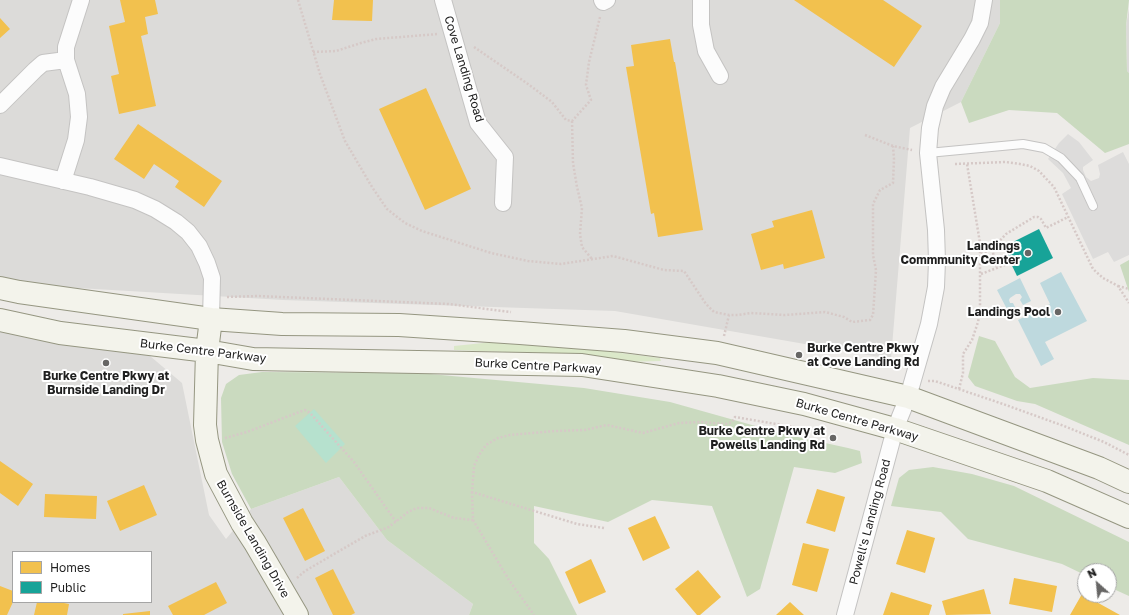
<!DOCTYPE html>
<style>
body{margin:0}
#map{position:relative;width:1129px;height:615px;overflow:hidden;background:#edebe8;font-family:"Golos Text",sans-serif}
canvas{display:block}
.legend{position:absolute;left:12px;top:551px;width:140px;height:52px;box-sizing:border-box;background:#fff;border:1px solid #a5a5a5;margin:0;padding:5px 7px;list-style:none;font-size:12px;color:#1f1f1f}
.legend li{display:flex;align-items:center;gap:8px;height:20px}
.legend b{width:20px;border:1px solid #a5a5a5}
.north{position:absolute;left:1077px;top:563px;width:40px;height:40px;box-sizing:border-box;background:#fff;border:1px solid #a5a5a5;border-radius:50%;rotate:333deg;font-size:11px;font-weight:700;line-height:16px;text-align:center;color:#1f1f1f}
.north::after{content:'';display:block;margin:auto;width:14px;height:18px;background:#676665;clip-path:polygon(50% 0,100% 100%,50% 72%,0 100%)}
</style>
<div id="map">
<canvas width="1129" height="615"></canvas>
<ul class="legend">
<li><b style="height:11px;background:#f2c14e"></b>Homes</li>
<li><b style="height:11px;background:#17a398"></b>Public</li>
</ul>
<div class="north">N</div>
</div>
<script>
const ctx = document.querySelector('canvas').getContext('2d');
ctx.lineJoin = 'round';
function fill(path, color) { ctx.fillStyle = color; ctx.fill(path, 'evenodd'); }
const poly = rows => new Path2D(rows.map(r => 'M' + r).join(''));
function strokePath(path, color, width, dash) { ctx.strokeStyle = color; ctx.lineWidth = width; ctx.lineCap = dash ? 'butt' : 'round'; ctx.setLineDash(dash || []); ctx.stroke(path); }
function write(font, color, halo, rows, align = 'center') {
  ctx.font = font + ' "Golos Text",sans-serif'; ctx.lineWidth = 4; ctx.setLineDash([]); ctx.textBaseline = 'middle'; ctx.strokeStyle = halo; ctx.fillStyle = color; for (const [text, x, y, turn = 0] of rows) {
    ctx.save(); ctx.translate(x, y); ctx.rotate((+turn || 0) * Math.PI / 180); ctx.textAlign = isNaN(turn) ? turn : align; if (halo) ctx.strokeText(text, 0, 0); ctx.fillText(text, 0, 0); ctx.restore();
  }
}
fill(poly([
 [0,0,1000,0,1000,23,961,102,910,128,891,359,615,311,283,300,26,285,0,276],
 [1129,9,1129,73,1127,71,1126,26],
 [0,326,137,345,182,383,209,515,226,539,251,509,339,477,387,540,473,604,469,615,0,615],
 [13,552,151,552,151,602,13,602]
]), '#dcdbd9');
fill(poly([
 [493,342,590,349,660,358,661,361,625,362,532,353,454,350,454,346]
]), '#dbe8c9');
fill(poly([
 [1000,0,1129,0,1126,26,1127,71,1129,73,1129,144,1105,153,1057,113,1009,110,969,123,961,102,1000,23],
 [1129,260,1129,292,1120,265],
 [979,336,995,341,1015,377,1030,388,1093,378,1129,380,1129,445,1035,404,1017,401,975,386,968,377],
 [262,372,419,373,584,388,670,402,784,434,848,448,860,451,862,463,835,473,794,467,760,589,747,597,712,506,652,500,608,522,534,506,534,543,549,559,577,615,469,615,473,604,387,540,339,477,251,509,232,474,222,442,221,398,226,384,239,375],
 [933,467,972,474,1014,486,1129,542,1129,596,1109,587,1109,571,1085,571,1085,575,1062,564,968,539,941,512,891,506,899,478,909,470]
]), '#cadabf');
fill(poly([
 [314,409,345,444,326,463,295,426]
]), '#b6e1ce');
fill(poly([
 [1068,134,1079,142,1093,160,1083,167,1083,170,1086,177,1091,181,1099,178,1100,174,1098,165,1123,152,1129,164,1129,255,1114,262,1108,252,1093,259,1062,194,1071,188,1063,173,1048,159,1059,143]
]), '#dddcdb');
fill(poly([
 [1061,272,1087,321,1045,342,1054,359,1041,366,1018,320,1050,304,1040,283],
 [1020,278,1031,301,1023,305,1020,300,1022,297,1020,294,1016,294,1010,298,1009,300,1010,303,1013,303,1016,309,1009,313,997,290]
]), '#bed9de');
fill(poly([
 [120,0,155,0,158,14,145,17,148,34,141,36,156,106,119,114,111,76,119,74,109,26,125,22],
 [334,0,373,0,372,21,332,20],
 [794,0,883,0,922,26,894,67],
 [0,18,10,29,0,38],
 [670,39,674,62,675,62,703,230,658,237,654,213,651,214,626,67,634,66,631,45],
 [426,88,471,189,425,210,379,109],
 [138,124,222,181,204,207,175,187,179,181,154,164,144,179,114,159],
 [812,210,825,258,784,269,783,264,761,270,751,234,774,227,772,221],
 [0,461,33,484,18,506,0,493],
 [144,485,157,515,120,531,107,501],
 [817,489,845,497,835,532,806,523],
 [45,494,97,496,96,519,44,517],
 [303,508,325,551,305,561,283,518],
 [655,516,670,548,643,561,628,528],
 [907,530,935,538,925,573,896,564],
 [803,543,829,549,817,592,792,585],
 [591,559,606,592,579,604,565,572],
 [333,569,355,613,351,615,333,615,315,578],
 [698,570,721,597,700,615,697,615,675,589],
 [1014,578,1057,586,1052,612,1009,604],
 [216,582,227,603,204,615,173,615,168,606],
 [0,586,13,591,13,602,7,615,0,615],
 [984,589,991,614,946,615,942,601],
 [891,592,932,605,929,615,883,615],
 [1082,594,1120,615,1070,615],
 [37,602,59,602,69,604,67,615,34,615],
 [790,602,804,615,776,615],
 [150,611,150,615,123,615,123,614]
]), '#f2c14e');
fill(poly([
 [1039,229,1053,258,1017,276,1003,247]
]), '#17a398');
const lane = poly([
 [928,153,1023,144,1044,148,1061,158,1080,178,1093,206]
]);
const street = poly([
 [443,0,478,123,505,157,503,203],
 [602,0,603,2,607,0],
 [701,0,701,25,706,51,720,76],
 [0,105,35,70,43,63,66,60],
 [0,166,90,187,135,200,155,209,176,222,188,232,199,246,207,263,212,278,211,319],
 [63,181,76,140,79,117,77,94,66,60,66,47,81,0],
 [845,615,895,429,908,397,929,324,936,287,937,261,936,230,928,153,930,128,935,106,943,87,972,39,980,23,984,0]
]);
const secondary = poly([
 [0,288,19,292,211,319,282,324,399,325,520,333,624,341,717,353,908,397,1099,468,1129,482],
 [211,319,207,351,205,425,207,440,216,474,242,523,255,543,297,615],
 [0,320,60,333,207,351,253,359,582,365,718,386,804,404,895,429,1047,481,1129,517]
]);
strokePath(lane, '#c4c3c2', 10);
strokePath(street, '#c4c3c2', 18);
strokePath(secondary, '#959681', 24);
strokePath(poly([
 [298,0,320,74,345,141,372,187,387,209,405,223,422,231,491,253,528,261,561,264,613,256,664,270,684,271,706,304,714,312,729,315,738,315,751,313,785,315,825,312,844,317,852,322,870,320,873,315,876,270,873,255,873,204,880,190,893,183,894,159,893,146],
 [474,47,528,84,552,102,566,120,572,121,591,100,586,85,589,62,600,17],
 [313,52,336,51,361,43,376,39,438,34],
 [572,121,573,163,577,187,582,208,580,234,582,247,592,259],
 [865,135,893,146,912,150],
 [955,164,1006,162,1020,164,1030,166,1039,171,1054,187,1093,269,1103,278,1118,286,1129,303],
 [992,249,1006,234,1034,217,1038,217,1041,219,1046,228,1068,217],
 [981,254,992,249,997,268],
 [981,274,1010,263],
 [1118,286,1129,289],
 [227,297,258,296,448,304,511,312],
 [724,336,729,315],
 [928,381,935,381,1003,404,1064,426,1104,442,1129,455],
 [959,389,963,373,963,354,972,340,978,322,980,312,980,243,967,164],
 [225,438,247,432,294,414,305,410,310,413,354,462,396,522],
 [473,520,509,580,534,615],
 [604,528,577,524,472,492,474,466,479,455,486,445,498,438,510,435,555,431,585,430,607,425,643,433,679,423,700,422,726,424,732,422,735,417,823,432],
 [297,578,305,571,365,536,389,527,408,512,417,508,429,508,454,518,473,520,472,492]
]), '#d6c9c7', 2.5, [2, 2]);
strokePath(lane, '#fcfcfc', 8);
strokePath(street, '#fcfcfc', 16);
strokePath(secondary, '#f3f3eb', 22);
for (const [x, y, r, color] of [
 [1028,253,4,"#676665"],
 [1058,312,4,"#676665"],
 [799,355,4,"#676665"],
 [106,363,4,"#676665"],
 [833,438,4,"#676665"]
]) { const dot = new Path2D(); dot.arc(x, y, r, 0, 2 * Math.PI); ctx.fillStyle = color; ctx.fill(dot); strokePath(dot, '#fff', 1.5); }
write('12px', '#1f1f1f', '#fff', [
 ["Cove Landing Road",464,69,73],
 ["Burke Centre Parkway",203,351,7],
 ["Burke Centre Parkway",538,366,3],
 ["Burke Centre Parkway",857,420,16],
 ["Powell's Landing Road",870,522,-75],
 ["Burnside Landing Drive",253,539,60]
]);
write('bold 12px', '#1f1f1f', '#fff', [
 ["Landings",1020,246],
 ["Commmunity Center",1020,260],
 ["Landings Pool",1050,312],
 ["Burke Centre Pkwy",807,348,"left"],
 ["at Cove Landing Rd",807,362,"left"],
 ["Burke Centre Pkwy at",106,376,"center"],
 ["Burnside Landing Dr",106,390,"center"],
 ["Burke Centre Pkwy at",825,431],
 ["Powells Landing Rd",825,445]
], 'right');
</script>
